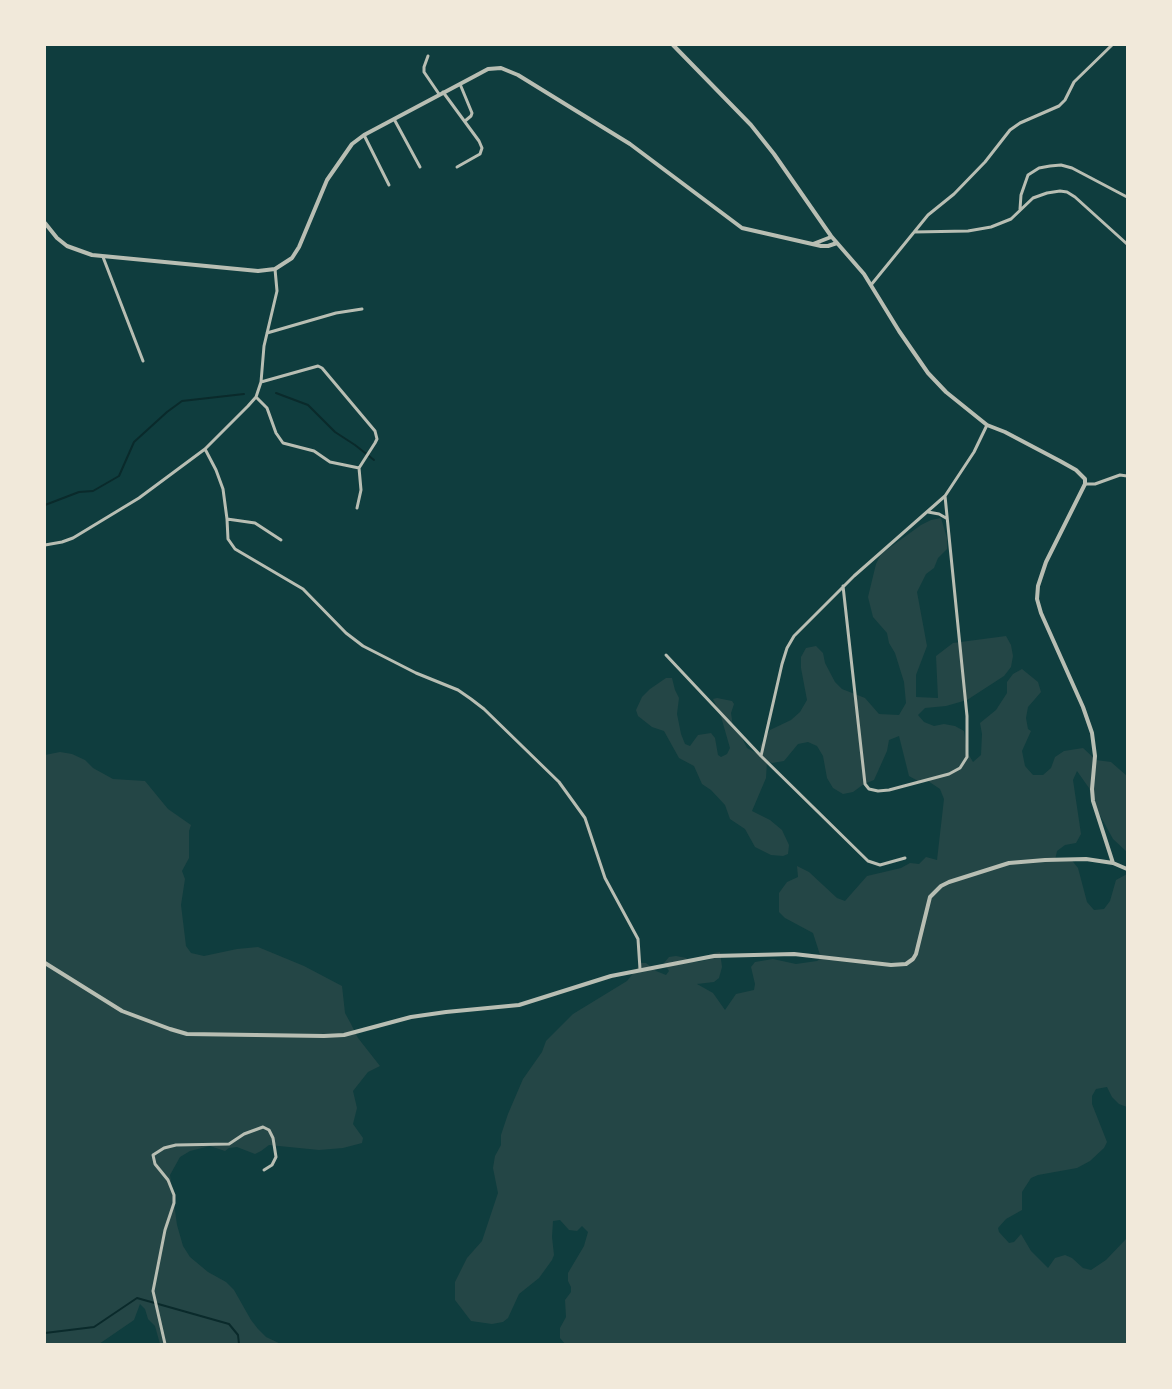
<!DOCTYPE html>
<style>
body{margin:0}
#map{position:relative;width:1172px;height:1389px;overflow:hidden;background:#0f3d3e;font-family:Raleway,sans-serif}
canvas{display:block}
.frame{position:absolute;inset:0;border:46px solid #f1e9da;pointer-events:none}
</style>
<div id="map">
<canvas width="1172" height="1389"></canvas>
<div class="frame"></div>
</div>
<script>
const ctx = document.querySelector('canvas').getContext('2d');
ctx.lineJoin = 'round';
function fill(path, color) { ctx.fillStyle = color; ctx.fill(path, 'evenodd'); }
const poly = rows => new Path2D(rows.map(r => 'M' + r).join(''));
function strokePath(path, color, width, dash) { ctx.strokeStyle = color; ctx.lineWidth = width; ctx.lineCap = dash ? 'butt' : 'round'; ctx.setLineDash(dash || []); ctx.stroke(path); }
fill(poly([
 [941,518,947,538,947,549,938,558,934,568,926,574,917,592,927,646,916,675,916,697,938,698,936,656,953,643,1006,636,1011,645,1013,656,1011,667,1004,676,967,700,946,706,925,708,918,715,924,722,934,726,944,724,955,726,964,731,967,752,973,762,981,755,982,734,980,723,996,710,1007,693,1007,682,1013,674,1022,669,1038,682,1041,692,1028,707,1026,718,1028,729,1031,731,1022,751,1025,766,1033,775,1043,775,1051,768,1055,757,1064,751,1083,748,1096,760,1111,762,1127,776,1127,852,1113,839,1096,808,1089,788,1077,771,1073,780,1081,834,1076,843,1065,845,1057,851,1055,860,1070,858,1078,868,1087,902,1094,910,1104,909,1110,901,1116,880,1127,874,1127,1107,1119,1104,1112,1097,1107,1087,1096,1089,1092,1096,1092,1104,1107,1142,1104,1148,1090,1161,1077,1168,1038,1175,1031,1178,1022,1192,1022,1210,1006,1219,998,1228,999,1232,1009,1243,1014,1242,1021,1234,1031,1251,1048,1268,1055,1258,1065,1255,1072,1258,1083,1268,1091,1270,1106,1260,1127,1238,1127,1344,565,1344,560,1338,560,1328,566,1317,565,1300,571,1292,571,1287,568,1281,568,1273,584,1246,588,1232,582,1226,577,1231,569,1230,560,1220,553,1221,552,1237,554,1255,552,1260,539,1278,519,1294,508,1318,503,1322,492,1324,471,1321,455,1300,455,1282,467,1258,482,1241,498,1193,493,1168,495,1156,501,1145,501,1135,508,1114,523,1079,542,1052,546,1041,573,1014,627,981,641,963,646,963,656,971,666,975,669,971,664,963,669,957,676,956,686,958,690,962,697,962,711,959,714,953,720,952,722,967,719,978,714,982,697,984,713,993,725,1010,736,994,754,990,755,984,751,967,755,962,773,959,796,964,817,961,821,958,813,933,785,918,779,912,779,893,787,882,798,877,797,866,809,872,837,898,845,901,867,876,901,868,910,863,919,864,926,857,937,860,944,799,940,789,928,781,918,781,909,776,899,736,889,740,887,751,874,780,864,784,853,792,843,794,833,788,827,778,823,756,817,746,808,742,798,744,784,761,772,763,767,761,766,778,752,811,770,820,782,830,789,845,788,854,783,856,771,855,755,847,745,829,730,819,725,805,711,790,702,784,694,766,679,758,664,731,652,727,638,716,636,710,642,697,650,689,666,678,672,678,675,690,679,698,677,714,681,734,685,744,690,746,698,735,711,733,715,738,718,755,721,757,727,754,730,748,720,713,713,699,717,698,732,701,734,704,731,713,733,727,740,734,747,748,762,756,760,746,770,730,791,720,800,712,807,700,801,668,801,657,806,648,816,646,823,653,825,663,835,682,842,689,865,698,879,714,899,715,906,703,904,682,895,653,889,643,887,633,873,617,868,597,876,564,881,554,921,525,931,520],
 [60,752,72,754,85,760,93,768,113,779,145,781,168,809,191,825,189,831,189,858,182,871,185,879,181,905,186,946,191,953,204,956,237,949,258,947,304,966,342,986,345,1013,351,1024,358,1038,380,1066,368,1072,353,1091,357,1108,353,1124,363,1138,362,1143,343,1148,319,1150,269,1145,261,1151,255,1154,237,1147,229,1148,225,1151,210,1146,190,1151,180,1157,170,1175,177,1225,183,1246,190,1257,208,1272,226,1282,234,1290,251,1320,258,1329,266,1337,281,1344,160,1344,155,1326,148,1319,145,1309,140,1304,134,1320,99,1344,45,1344,45,755]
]), '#244646');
strokePath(poly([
 [276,393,308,405,335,432,355,445,374,460],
 [45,505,79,492,93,491,119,476,134,442,167,412,182,401,244,394],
 [45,1333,94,1327,137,1298,229,1324,238,1335,239,1344]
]), '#0a2a2b', 2);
strokePath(poly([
 [428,56,424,67,424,72,439,94],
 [460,84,472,113,471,116,465,121],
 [443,92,479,141,482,148,480,154,457,167],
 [394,119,420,167],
 [364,135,389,185],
 [1020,209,1021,195,1028,175,1039,168,1050,166,1061,165,1072,168,1127,197],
 [914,232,968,231,991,227,1011,219,1033,198,1047,193,1060,191,1067,192,1075,197,1127,244],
 [103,257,143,361],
 [871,285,928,215,954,194,985,162,1010,130,1020,123,1059,106,1065,100,1074,82,1112,45],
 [267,333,336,313,362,309],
 [261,382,318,366,322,368,375,431,377,439,375,443,359,468,361,490,357,508],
 [256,397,267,408,276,433,283,443,314,451,330,462,359,468],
 [205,449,216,470,223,489,227,519,228,539,235,549,303,589,346,633,363,646,416,673,458,690,471,699,484,709,559,782,585,818,605,878,638,939,640,969],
 [1085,484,1095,484,1120,475,1127,476],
 [928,512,939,514,946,518],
 [227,519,255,523,281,540],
 [45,545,62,542,73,538,139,498,205,449,248,406,256,397,261,382,264,346,277,291,275,269],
 [843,586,865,784,869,789,878,791,889,790,949,774,960,768,967,757,967,716,945,496],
 [666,655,761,756,868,861,880,865,905,858],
 [761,756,782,664,787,648,794,636,854,576,945,496,974,452,987,425],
 [165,1344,153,1291,165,1230,174,1203,174,1195,168,1180,155,1164,153,1155,164,1148,176,1145,229,1144,244,1134,263,1127,269,1130,273,1138,276,1157,272,1165,264,1170]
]), '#b8beb3', 3);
strokePath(poly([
 [673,45,751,125,774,154,831,236,864,274,899,331,928,373,946,392,987,425,1005,432,1060,461,1076,470,1085,479,1085,484,1046,562,1038,586,1037,599,1041,613,1083,707,1092,733,1095,756,1092,789,1093,801,1113,863],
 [45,223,57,238,67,246,92,255,258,271,275,269,292,258,299,247,327,180,352,144,364,135,475,76,488,69,501,68,518,75,630,144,742,228,821,246,828,246,837,243],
 [813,244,831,237],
 [45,963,122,1011,170,1029,187,1034,324,1036,344,1035,411,1017,446,1012,519,1005,611,976,714,956,794,954,891,965,906,964,913,959,916,954,930,897,941,886,949,882,1009,863,1045,860,1086,859,1113,863,1127,869]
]), '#b8beb3', 4);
</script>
